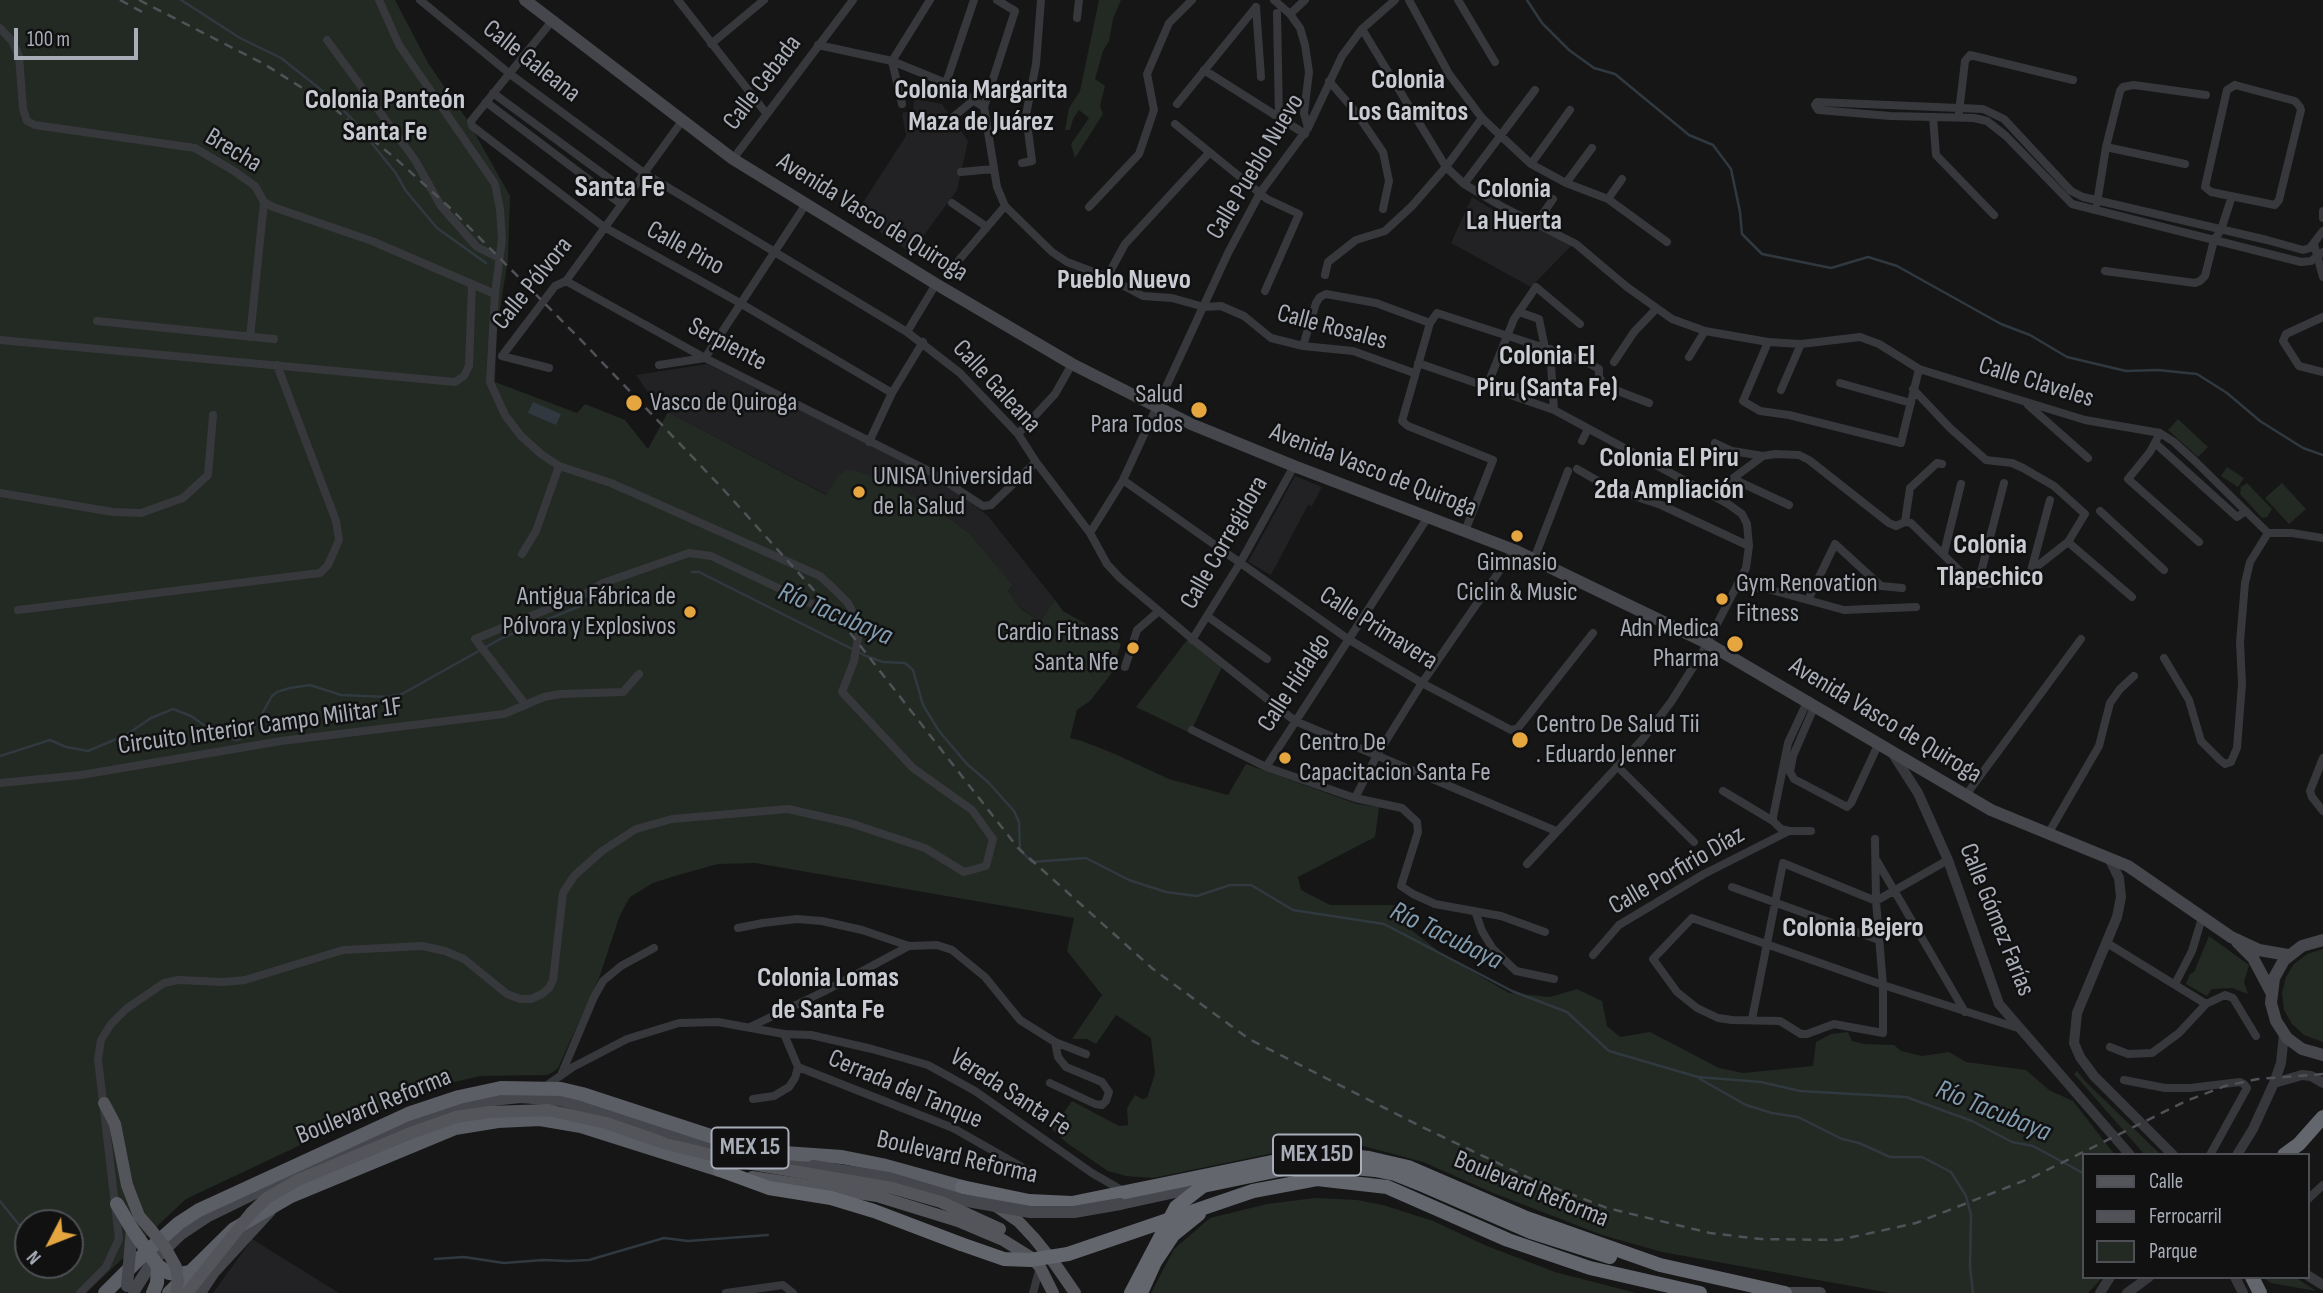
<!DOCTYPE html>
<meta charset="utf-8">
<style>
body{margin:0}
#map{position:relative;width:2323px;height:1293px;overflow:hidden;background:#161617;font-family:"Sofia Sans Condensed",sans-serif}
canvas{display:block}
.legend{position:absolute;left:2082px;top:1153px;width:228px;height:126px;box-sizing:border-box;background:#111112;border:2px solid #4d4f54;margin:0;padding:9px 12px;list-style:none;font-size:21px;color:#a8adb7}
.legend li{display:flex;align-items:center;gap:14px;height:35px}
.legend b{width:35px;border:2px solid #4d4f54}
.north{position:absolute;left:14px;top:1209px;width:70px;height:70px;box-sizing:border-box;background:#111112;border:2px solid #4d4f54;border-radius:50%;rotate:228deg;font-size:19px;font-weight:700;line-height:28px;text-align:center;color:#a8adb7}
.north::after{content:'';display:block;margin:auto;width:24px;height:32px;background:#e6a63f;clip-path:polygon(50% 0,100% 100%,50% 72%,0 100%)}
.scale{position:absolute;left:14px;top:28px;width:124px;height:32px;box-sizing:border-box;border:4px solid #a8adb7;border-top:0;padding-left:9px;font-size:21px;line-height:24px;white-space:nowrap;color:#a8adb7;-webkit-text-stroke:5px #111112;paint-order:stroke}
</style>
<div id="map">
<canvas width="2323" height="1293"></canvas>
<ul class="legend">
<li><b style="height:9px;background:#53555b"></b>Calle</li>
<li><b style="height:9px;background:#505257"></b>Ferrocarril</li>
<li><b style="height:19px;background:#222a23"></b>Parque</li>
</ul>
<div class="north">N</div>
<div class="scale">100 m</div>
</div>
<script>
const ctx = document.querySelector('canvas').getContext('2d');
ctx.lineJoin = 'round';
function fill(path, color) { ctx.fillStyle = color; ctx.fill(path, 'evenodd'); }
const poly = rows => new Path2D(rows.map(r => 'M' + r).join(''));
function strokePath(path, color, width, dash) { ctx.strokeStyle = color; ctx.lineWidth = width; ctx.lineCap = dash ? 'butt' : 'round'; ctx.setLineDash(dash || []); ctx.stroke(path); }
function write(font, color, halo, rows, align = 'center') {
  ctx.font = font + ' "Sofia Sans Condensed",sans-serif'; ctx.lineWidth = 5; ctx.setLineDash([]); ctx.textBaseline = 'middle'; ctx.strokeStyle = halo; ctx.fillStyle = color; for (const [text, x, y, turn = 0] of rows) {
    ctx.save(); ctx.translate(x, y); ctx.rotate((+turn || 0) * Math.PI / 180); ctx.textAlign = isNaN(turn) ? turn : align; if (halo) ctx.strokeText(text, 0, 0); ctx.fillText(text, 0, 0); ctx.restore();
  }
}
fill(poly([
 [914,99,942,104,968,141,957,190,911,253,855,215,906,136,902,113,913,110],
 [1472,197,1490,208,1572,245,1531,287,1451,243],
 [707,364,941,480,988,516,1055,600,1040,621,1021,608,1007,592,1011,589,969,533,935,509,900,489,827,495,668,412,647,391,636,375],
 [1295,476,1322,487,1312,506,1308,505,1271,575,1248,562],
 [252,1239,339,1293,213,1293]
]), '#222224');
fill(poly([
 [0,0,395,0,428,63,468,121,510,196,508,259,497,328,495,382,577,413,585,404,625,420,648,449,668,412,826,495,839,475,847,470,853,470,891,483,935,509,969,533,1012,585,1008,592,1021,609,1040,621,1055,600,1063,611,1121,644,1111,674,1090,701,1077,710,1070,738,1082,741,1115,754,1169,779,1228,795,1246,764,1357,804,1379,807,1375,837,1298,877,1301,890,1330,905,1397,905,1414,910,1410,929,1442,954,1509,993,1550,997,1577,989,1602,1001,1607,1026,1620,1037,1650,1032,1719,1068,1743,1073,1813,1066,1816,1042,1831,1034,1848,1032,1852,1041,1864,1044,1894,1045,1901,1051,1922,1056,1949,1052,1966,1062,2026,1070,2049,1090,2073,1101,2115,1155,2083,1155,2083,1277,2103,1277,2088,1293,1890,1293,1662,1252,1602,1235,1493,1193,1423,1162,1363,1146,1317,1144,1153,1178,1126,1176,1108,1171,1067,1143,1052,1129,1072,1101,1119,1126,1128,1125,1127,1108,1135,1095,1142,1099,1147,1098,1155,1074,1151,1038,1116,1015,1096,1044,1087,1039,1072,1039,1102,995,1067,951,1074,918,755,863,718,864,678,875,653,883,630,897,620,915,599,978,558,1068,553,1072,547,1075,480,1076,438,1086,343,1125,186,1199,86,1293,0,1293],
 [28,1223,70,1223,70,1265,28,1265],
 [1099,0,1121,0,1113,19,1109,41,1103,51,1095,79,1105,86,1100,106,1103,114,1075,158,1071,144,1089,118,1079,110,1073,119,1070,130,1065,130,1069,108,1080,91],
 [2178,419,2208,447,2198,457,2168,430],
 [2227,467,2244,478,2238,487,2221,476],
 [2247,483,2272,509,2267,517,2262,518,2240,494,2241,487],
 [2282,483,2306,509,2289,524,2265,498],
 [1187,640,1222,667,1190,733,1136,707],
 [2209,936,2249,965,2244,982,2248,994,2232,988,2212,989,2207,996,2186,984,2190,974,2194,972],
 [2323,949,2323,1042,2304,1035,2292,1024,2284,1010,2282,993,2286,977,2294,964,2307,954],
 [2077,1071,2086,1082,2161,1155,2145,1155,2074,1074],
 [1315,1198,1357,1200,1383,1205,1433,1221,1487,1246,1555,1272,1636,1293,1151,1293,1174,1249,1210,1218,1267,1204],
 [2262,1277,2295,1277,2316,1291,2271,1283]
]), '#222a23');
fill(poly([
 [533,402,561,414,556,425,528,413]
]), '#30393f');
strokePath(poly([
 [181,0,240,38,281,58,329,96,353,120,395,172,406,191,437,228,486,263],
 [1527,0,1542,23,1569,50,1594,68,1615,74,1689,135,1713,145,1731,169,1740,212,1742,234,1762,254,1831,268,1868,257,1897,266,2001,324,2030,335,2067,357,2126,371,2158,370,2197,374,2227,393,2260,421,2303,448,2323,455],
 [692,572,699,572,866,656,883,662,905,663,913,670,923,705,939,731,967,764,988,782,1014,811,1019,822,1020,850,1032,862,1086,858,1129,880,1166,892,1197,896,1230,885,1251,885,1293,910,1384,924,1512,991,1567,1012,1609,1051,1698,1077,1761,1082,1800,1091,1906,1097,1972,1121,2012,1142,2033,1146,2083,1173],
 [0,756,50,740,66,747,88,751,126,735,151,718,173,709,191,716,221,737,237,740,250,735,272,696,277,692,290,688,310,685,341,695,388,697,402,694,502,638,602,597],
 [1700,1079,1746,1105,1772,1113,1798,1117,1842,1139,1859,1143,1890,1157,1922,1157,1951,1172,1966,1196,1971,1215,1970,1267,1973,1293],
 [0,1201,28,1236],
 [435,1259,464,1257,504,1263,543,1260,568,1261,589,1260,664,1238,688,1241,768,1235],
 [52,1265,57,1274]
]), '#30393f', 2.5);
strokePath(poly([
 [420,0,510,74,644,173,907,332,960,373,1018,434,1036,462,1090,533,1107,564,1120,578,1197,643,1295,721,1556,831],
 [678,0,766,113],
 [997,0,1015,11,984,107,997,187,1005,206,1052,252,1067,262,1107,277,1143,296,1172,298,1204,307,1221,306,1244,316,1271,338,1303,346,1353,351,1414,373],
 [1274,0,1290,14,1300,28,1305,45,1309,72,1304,113,1308,128],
 [1409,0,1449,74,1482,118,1501,136,1531,164,1566,183,1608,199,1667,242],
 [1458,0,1495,62],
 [1256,7,1261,77],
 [1277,13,1279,118],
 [1290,14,1305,0],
 [1077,18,1079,0],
 [552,21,471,121,472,126,604,227,740,303,892,393],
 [0,28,12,41,19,56,23,109,27,121,35,125,195,148,234,171,255,186,264,202,273,207,372,241,495,294],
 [1362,29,1446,167,1464,184,1501,206,1576,244,1627,287,1672,319,1705,331,1768,342,1801,344,1860,337,1879,344,1919,369,2085,420,2160,433,2174,442,2197,463,2268,533],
 [327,40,415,160,441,206,477,247,499,258],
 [711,44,764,0],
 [818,45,892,61,946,83,984,107],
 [1204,70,1305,134],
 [1329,81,1355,111,1383,152,1389,181,1383,209],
 [946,83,974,0],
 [2235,85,2295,101,2300,107,2301,110,2279,200,2275,205,2211,192,2205,187,2227,90,2235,85],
 [493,93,629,193],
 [486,102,621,204],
 [902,104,892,61,930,0],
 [1177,104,1256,7],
 [1959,112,1965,61,1970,55,2073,80],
 [953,117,974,100],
 [1933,117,1936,155,1994,215],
 [1175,124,1267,199,1299,214,1265,291],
 [2106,147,2185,164],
 [733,159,853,0],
 [1022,163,1032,161,1026,115,1036,64,1041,0],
 [1531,164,1570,110],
 [961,172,993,169],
 [1566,183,1592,148],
 [1464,184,1535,90],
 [1608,199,1622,179],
 [952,203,987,227],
 [2097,203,2106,147,2120,91,2123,87,2134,85,2206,95],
 [1089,207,1139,154,1154,110,1147,74,1169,23,1192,0],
 [2323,211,2323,218],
 [1536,224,1553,199],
 [2323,231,2310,248,2303,250,2267,240,2083,197,2071,191,2004,119,1983,109,1817,102,1815,105,1818,110,1890,116,1974,118,1987,121,2006,136,2072,204,2301,262,2311,261,2323,252],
 [2314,244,2323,277],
 [959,260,1005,206],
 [2105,271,2195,283,2200,281,2205,276,2214,240,2221,230,2232,196],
 [1325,275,1328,262,1356,240,1385,231,1412,206,1446,167,1482,118],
 [1107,277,1125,244,1209,153],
 [566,281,705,358,931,472,983,506,991,505,1036,462],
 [1519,312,1539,319,1545,348],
 [2323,317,2286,334,2283,341,2299,366,2323,372],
 [97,321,274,339],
 [907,332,936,284],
 [250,337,264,202],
 [0,340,455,382,464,376,469,366,472,284],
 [1768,342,1743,401,1760,411,1789,415,1901,443,1919,369],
 [1303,346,1316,303,1320,297,1326,294,1376,303,1430,323],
 [1550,349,1554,410],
 [1689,357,1705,331],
 [1614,362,1634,332,1656,309],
 [1418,363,1554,410,1728,504,1742,514,1747,524,1749,546,1746,568,1702,653,1671,702,1642,740,1527,864],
 [659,365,705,358,806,204],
 [549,368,502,356,555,286,566,281,682,121],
 [1840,383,1911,403],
 [1487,386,1514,319,1536,287,1580,324],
 [1913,389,1950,428,1986,460,2012,463,2023,468,2054,486,2085,514,2068,542,2031,571,2018,578,2000,583,1978,584],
 [1781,390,1801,344],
 [2028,405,2088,458],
 [2160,433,2150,452,2128,479,2199,542],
 [1018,434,1055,394,1072,364],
 [1582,441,1588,429],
 [869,442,892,393,923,342],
 [1715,443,1732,451,1763,456],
 [2155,443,2237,517,2246,511],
 [1577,469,1610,488,1661,505,1749,546],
 [1733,479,1789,505],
 [1123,480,1348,639,1422,683,1511,730,1518,728,1593,633],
 [1706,492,1724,485,1763,456,1775,454,1799,455,1809,460,1889,523,1896,526,1905,522],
 [0,493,113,512,141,513,183,498,208,475,213,415],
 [2100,511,2164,570],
 [1905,522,1911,523,1963,574,1978,584],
 [1905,522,1910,488,1937,463,1942,464],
 [1465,531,1493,460,1408,426,1402,421,1430,323,1437,313,1585,361,1599,369,1599,377,1605,386,1649,403],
 [1090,533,1123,480,1228,253,1260,193,1308,128,1342,56,1362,29,1395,0],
 [2268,533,2292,533,2323,538],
 [2068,542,2132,597],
 [1944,553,1961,484],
 [522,554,536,531,559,466],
 [1534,559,1568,471],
 [2031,571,2050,500],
 [1978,584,2004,483],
 [1736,589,1764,588,1844,610,1916,607],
 [1808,600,1835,544,1881,586,1902,588],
 [18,610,320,573,328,565,339,540,336,521,277,365],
 [1207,616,1267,659],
 [1192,640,1240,563,1294,466],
 [2164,658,2189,700,2201,741,2220,760,2225,764,2231,762,2237,748,2242,684,2240,642,2245,583,2250,562,2268,533],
 [1125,667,1137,630,1159,611],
 [1808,700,1788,743,1773,817,1773,821,1781,829,1789,831,1811,831],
 [525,704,475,639,585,594,603,583,689,553,711,556,860,627],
 [1815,705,1793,756,1790,772,1794,779,1847,807,1851,803,1878,745],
 [1192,730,1266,767,1355,798,1402,808,1417,822,1418,832,1401,886,1413,894,1435,904,1501,916,1545,932],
 [2323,758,2310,791,2312,797,2323,811],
 [1617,766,1694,842],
 [1266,767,1428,517],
 [0,783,81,775,281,741,504,714,544,697,560,694,623,692,639,674],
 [1723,791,1773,821],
 [1966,795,2081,639],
 [1355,798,1377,755,1422,683,1514,550],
 [2048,834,2099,746,2110,703,2120,689,2134,676],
 [1875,839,1876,901,1883,985,1883,1033,1834,1024,1807,1034,1801,1034,1780,1021,1732,1020,1718,1018,1697,1008,1677,992,1653,959,1692,918,1883,985,2021,1029],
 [1877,861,1965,1012],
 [1732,887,1879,940],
 [1475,911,1482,931,1493,949,1516,971,1554,979],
 [738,928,763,923,797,919,822,921,862,930,909,946,937,945,952,950,985,977,1020,1020,1055,1042,1086,1054],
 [2107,943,2206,1004],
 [1593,955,1619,925,1704,874,1789,831],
 [2175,984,2192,951,2202,918],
 [1752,1019,1783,863,1876,901,1948,860],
 [750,1027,825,991,909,946],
 [784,1034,798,1067,953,1128,1027,1170],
 [2110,1047,2128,1054,2152,1053,2179,1033,2206,1004,2225,995,2233,998,2256,1036],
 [561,1075,594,997,603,981,621,966,654,948],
 [2124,1080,2165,1088,2190,1088,2240,1082,2244,1084,2247,1088,2210,1155],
 [1050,1083,1095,1104,1102,1105,1106,1101,1109,1092,1102,1082,1066,1067,1058,1057,1055,1042],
 [543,1088,573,1067,627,1039,679,1023,718,1022,784,1034,811,1035,872,1049,928,1065,975,1091,1092,1173,1125,1192],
 [753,1099,774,1096,789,1087,795,1078,798,1067],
 [2307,1200,2323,1185],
 [80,1293,106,1267,119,1239,98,1059,101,1040,111,1024,126,1009,164,983,178,980,224,982,245,980,343,950,422,946,445,951,464,959,507,994,520,999,531,999,542,994,549,988,553,980,563,893,574,876,602,851,636,829,672,819,788,809,850,823,925,848,964,872,986,866,993,839,972,810,913,768,842,692,854,661,860,627,848,603,834,589,820,576,611,483,559,466,541,454,521,436,505,415,490,382,495,294,502,239,500,209,495,184,399,45,379,0],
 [726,1293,783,1285,793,1293],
 [1033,1293,1040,1267]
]), '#37383c', 8);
strokePath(poly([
 [1893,754,1918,793,1948,860,1999,1004,2130,1155],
 [2110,860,2119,878,2121,897,2117,917,2077,1013,2074,1043,2080,1057,2094,1076,2173,1155],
 [2274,1083,2302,1075,2311,1076,2323,1083],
 [2237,1155,2253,1129,2274,1083,2281,1063,2284,1034],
 [2307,1275,2323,1285],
 [2235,1277,2243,1293],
 [2100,1293,2110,1277],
 [2127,1293,2149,1277]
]), '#37383c', 10);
strokePath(poly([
 [525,0,733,159,936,284,1072,364,1191,424,1294,466,1514,550,1707,643,1991,810,2128,866,2231,937,2259,950,2288,955],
 [2323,940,2302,946,2284,960,2274,978,2271,1003,2276,1021,2287,1038,2302,1049,2323,1055],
 [2237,942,2253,958,2271,992],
 [1120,1204,1203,1186],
 [134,1291,152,1262,181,1234,208,1216,251,1195,400,1129,431,1116,484,1101,520,1097,560,1100,764,1160,813,1166],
 [200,1293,214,1272,270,1211],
 [1790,1293,1820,1293]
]), '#45474c', 12);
strokePath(poly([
 [104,1103,115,1124,127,1185,139,1216,152,1231],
 [752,1177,877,1196,958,1221,1003,1240,1032,1258,1040,1267,1053,1293],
 [996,1206,1018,1221,1034,1238,1055,1264,1075,1293]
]), '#53555b', 12);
strokePath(poly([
 [117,1204,132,1229],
 [157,1265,169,1273,179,1274,189,1272],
 [105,1293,145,1253,179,1223,199,1210,408,1114,459,1097,501,1088,561,1089,582,1094,735,1144,770,1152,842,1157,882,1165,962,1187],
 [153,1293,157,1283,158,1267],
 [169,1293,234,1229,291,1196,455,1128,498,1121,540,1119,581,1126,720,1170]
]), '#5b5e64', 14);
strokePath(poly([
 [2284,1155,2299,1144,2323,1117],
 [720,1170,769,1188,831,1198,874,1211,961,1244],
 [1203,1186,1294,1167,1322,1165,1375,1170,1395,1174,1425,1186,1531,1232,1610,1257],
 [962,1187,1029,1201,1072,1203,1301,1156,1340,1155,1369,1158,1408,1167,1524,1217,1660,1265,1785,1293],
 [1068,1254,1253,1191,1317,1179,1387,1187,1508,1240,1590,1268,1700,1293],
 [2252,1277,2260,1293],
 [1141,1293,1155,1262,1173,1235,1199,1214]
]), '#63666d', 14);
strokePath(poly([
 [120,0,148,15],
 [139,0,264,64,331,106,395,158,448,206,579,338,723,489,804,579,844,625,1018,848,1153,969,1249,1039,1420,1126,1527,1177,1607,1208,1710,1233,1760,1239,1839,1240,1916,1223,2031,1178,2186,1101,2225,1086,2258,1079,2323,1074]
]), '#505257', 2.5, [9, 7]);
strokePath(poly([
 [813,1166,889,1178,962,1200,1030,1212,1074,1212,1120,1204],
 [127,1286,132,1229]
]), '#45474c', 12);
strokePath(poly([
 [152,1231,166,1249,176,1267,178,1281,176,1293],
 [187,1293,251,1213,267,1198,298,1180,408,1134,456,1117,489,1112,548,1110,606,1123,667,1144,740,1162,892,1188,941,1202,1000,1229]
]), '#53555b', 12);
strokePath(poly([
 [132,1229,157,1265]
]), '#5b5e64', 14);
strokePath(poly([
 [961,1244,1004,1259,1030,1260,1068,1254],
 [1131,1293,1176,1207,1203,1186]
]), '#63666d', 14);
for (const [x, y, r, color] of [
 [634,403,9,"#e6a63f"],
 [1199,410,9,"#e6a63f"],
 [859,492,7,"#e6a63f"],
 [1517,536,7,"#e6a63f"],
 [1722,599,7,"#e6a63f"],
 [690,612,7,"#e6a63f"],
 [1735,644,9,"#e6a63f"],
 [1133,648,7,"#e6a63f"],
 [1520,740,9,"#e6a63f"],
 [1285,758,7,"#e6a63f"]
]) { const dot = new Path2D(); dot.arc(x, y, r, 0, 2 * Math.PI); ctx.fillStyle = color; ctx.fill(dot); strokePath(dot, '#111112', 2.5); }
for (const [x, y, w] of [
 [750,1148,77],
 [1317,1155,88]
]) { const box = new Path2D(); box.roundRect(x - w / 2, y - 20.5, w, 41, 5); ctx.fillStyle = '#111112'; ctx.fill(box); strokePath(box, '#a8adb7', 2); }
write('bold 24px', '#a8adb7', null, [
 ["MEX 15",750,1148],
 ["MEX 15D",1317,1155]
]);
write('26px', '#a8adb7', '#111112', [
 ["Calle Galeana",531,62,38],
 ["Calle Cebada",763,83,-53],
 ["Brecha",233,151,31],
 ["Calle Pueblo Nuevo",1256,167,-59],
 ["Avenida Vasco de Quiroga",872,218,32],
 ["Calle Pino",685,249,29],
 ["Calle Pólvora",533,284,-51],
 ["Calle Rosales",1332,328,15],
 ["Serpiente",727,345,28],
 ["Calle Claveles",2036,383,17],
 ["Calle Galeana",996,387,47],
 ["Avenida Vasco de Quiroga",1373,471,21],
 ["Calle Corregidora",1225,543,-60],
 ["Calle Primavera",1378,629,32],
 ["Calle Hidalgo",1295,683,-57],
 ["Avenida Vasco de Quiroga",1885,721,31],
 ["Circuito Interior Campo Militar 1F",260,727,-8],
 ["Calle Porfirio Díaz",1677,871,-30],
 ["Calle Gómez Farías",1996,920,68],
 ["Cerrada del Tanque",905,1090,23],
 ["Vereda Santa Fe",1010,1093,33],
 ["Boulevard Reforma",374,1107,-22],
 ["Boulevard Reforma",957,1158,13],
 ["Boulevard Reforma",1531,1190,22]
]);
write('26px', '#a8adb7', '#111112', [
 ["Salud",1183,395,"right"],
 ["Para Todos",1183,425,"right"],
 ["Vasco de Quiroga",650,403],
 ["UNISA Universidad",873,477],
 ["de la Salud",873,507],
 ["Gimnasio",1517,563,"center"],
 ["Ciclin & Music",1517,593,"center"],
 ["Gym Renovation",1736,584],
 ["Fitness",1736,614],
 ["Antigua Fábrica de",676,597,"right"],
 ["Pólvora y Explosivos",676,627,"right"],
 ["Adn Medica",1719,629,"right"],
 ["Pharma",1719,659,"right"],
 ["Cardio Fitnass",1119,633,"right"],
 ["Santa Nfe",1119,663,"right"],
 ["Centro De Salud Tii",1536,725],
 [". Eduardo Jenner",1536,755],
 ["Centro De",1299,743],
 ["Capacitacion Santa Fe",1299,773]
], 'left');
write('bold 28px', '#c9ccd3', '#111112', [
 ["Colonia",1408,81],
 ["Los Gamitos",1408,113],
 ["Colonia Margarita",981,91],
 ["Maza de Juárez",981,123],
 ["Colonia Panteón",385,101],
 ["Santa Fe",385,133],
 ["Colonia",1514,190],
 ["La Huerta",1514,222],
 ["Pueblo Nuevo",1124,281],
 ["Colonia El",1547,357],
 ["Piru (Santa Fe)",1547,389],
 ["Colonia El Piru",1669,459],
 ["2da Ampliación",1669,491],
 ["Colonia",1990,546],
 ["Tlapechico",1990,578],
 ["Colonia Bejero",1853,929],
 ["Colonia Lomas",828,979],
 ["de Santa Fe",828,1011]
]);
write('italic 28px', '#829caf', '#111112', [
 ["Río Tacubaya",835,615,23],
 ["Río Tacubaya",1446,937,26],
 ["Río Tacubaya",1993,1112,22]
]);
write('bold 30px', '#c9ccd3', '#111112', [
 ["Santa Fe",620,188]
]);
</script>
